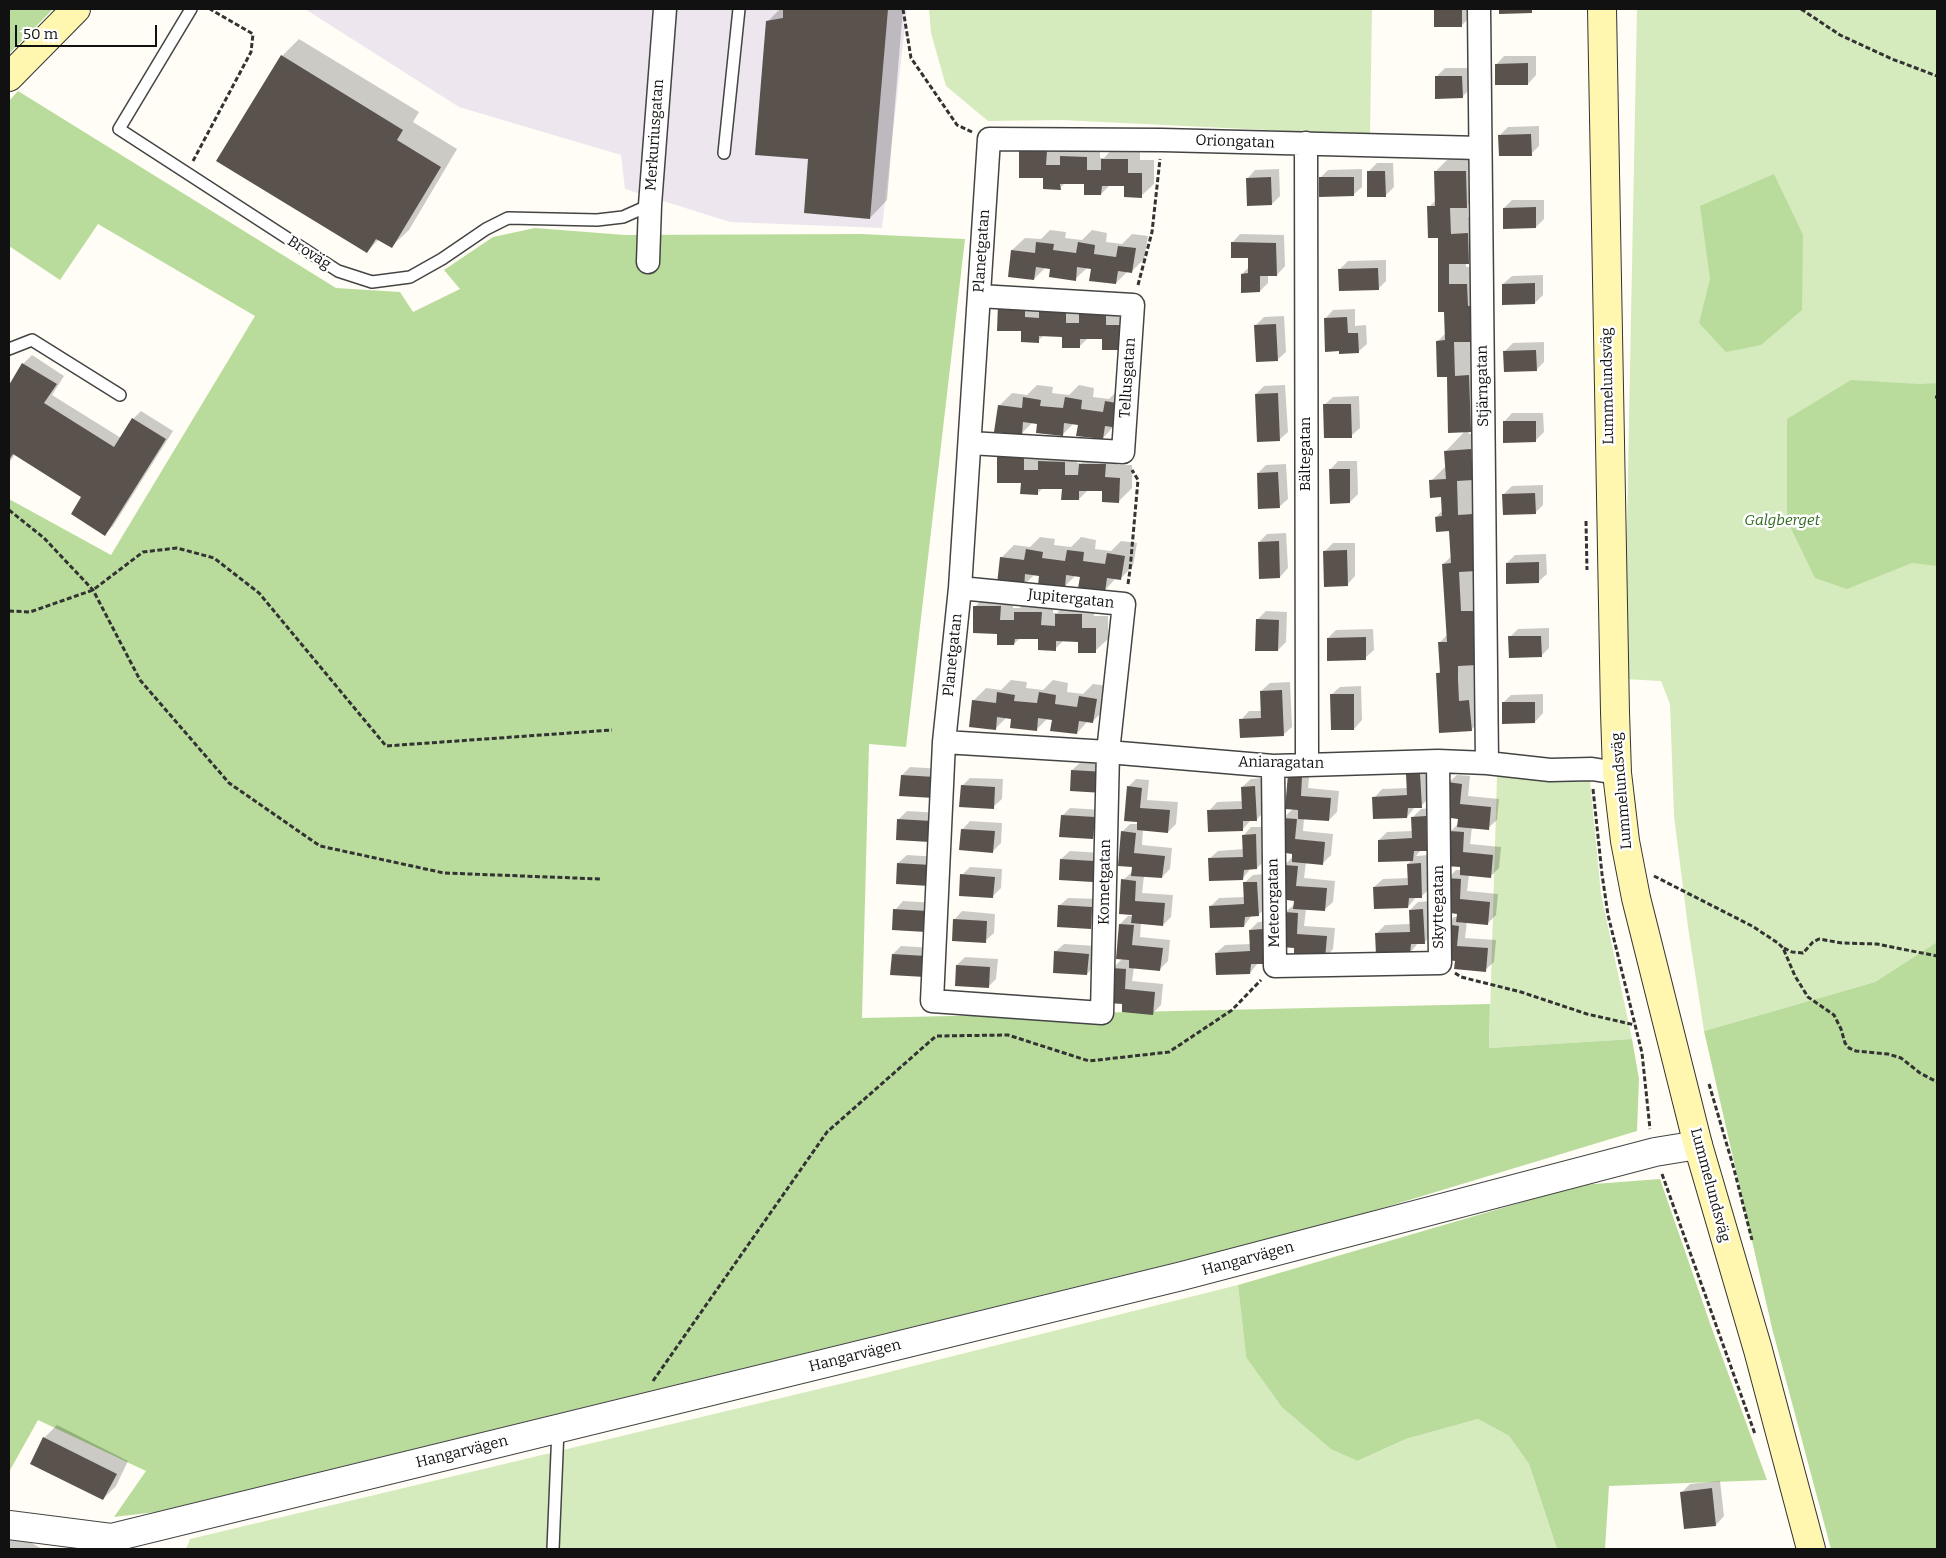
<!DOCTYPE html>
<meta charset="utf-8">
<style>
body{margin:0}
#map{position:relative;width:1946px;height:1558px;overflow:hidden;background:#fffdf5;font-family:Bitter,serif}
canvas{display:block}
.frame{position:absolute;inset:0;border:10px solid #111;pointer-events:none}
.scale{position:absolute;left:15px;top:25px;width:142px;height:22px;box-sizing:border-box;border:2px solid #111;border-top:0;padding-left:6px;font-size:15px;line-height:18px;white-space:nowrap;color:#111;-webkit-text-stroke:4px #fff;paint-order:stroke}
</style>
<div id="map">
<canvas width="1946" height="1558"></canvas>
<div class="frame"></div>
<div class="scale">50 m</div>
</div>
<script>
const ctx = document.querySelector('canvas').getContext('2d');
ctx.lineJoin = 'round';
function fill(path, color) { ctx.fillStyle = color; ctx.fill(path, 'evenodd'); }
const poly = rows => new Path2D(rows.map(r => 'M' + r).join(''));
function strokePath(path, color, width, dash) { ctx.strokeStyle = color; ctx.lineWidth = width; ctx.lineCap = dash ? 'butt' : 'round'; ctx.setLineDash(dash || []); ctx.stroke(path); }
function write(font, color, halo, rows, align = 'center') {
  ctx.font = font + ' Bitter,serif'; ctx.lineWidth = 5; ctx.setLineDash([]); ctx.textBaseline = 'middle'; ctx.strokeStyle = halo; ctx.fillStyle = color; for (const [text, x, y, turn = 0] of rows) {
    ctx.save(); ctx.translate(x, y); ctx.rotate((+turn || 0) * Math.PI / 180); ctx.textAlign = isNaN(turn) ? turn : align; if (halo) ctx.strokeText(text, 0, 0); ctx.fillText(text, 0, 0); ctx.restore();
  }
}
fill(poly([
 [305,9,907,9,882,228,730,222,625,189,621,155,459,107]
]), '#eee6ef');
fill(poly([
 [929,9,1372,9,1370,135,1062,120,988,121,946,86,931,33],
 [1637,9,1937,9,1937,942,1875,982,1704,1031,1688,927,1674,816,1670,704,1661,681,1624,679],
 [1497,776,1590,781,1601,894,1632,1039,1489,1048],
 [1238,1285,1246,1357,1359,1461,1406,1439,1478,1419,1509,1436,1529,1464,1557,1549,186,1549,190,1539,869,1377]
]), '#d5ebbd');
fill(poly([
 [9,9,53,9,9,54],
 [18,91,336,288,400,292,413,312,460,289,444,270,493,237,535,228,625,235,861,234,965,239,906,747,869,744,862,1018,1490,1004,1489,1048,1632,1039,1639,1079,1637,1131,1320,1227,156,1512,114,1517,146,1471,38,1420,9,1472,9,499,111,555,255,316,98,224,60,280,9,246,9,101],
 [1774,174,1803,235,1802,310,1761,345,1726,352,1699,323,1710,279,1700,206],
 [1851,380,1920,384,1937,383,1937,566,1912,563,1847,589,1815,578,1787,520,1787,419],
 [1937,942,1937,1549,1831,1549,1772,1328,1704,1031,1875,982],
 [1660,1179,1712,1329,1767,1480,1609,1486,1605,1549,1557,1549,1529,1464,1509,1436,1478,1419,1406,1439,1358,1461,1331,1449,1282,1407,1246,1357,1238,1285,1581,1185]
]), '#b9dc9c');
fill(poly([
 [780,9,903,9,887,200,870,218,810,158,767,22],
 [1435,9,1470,9,1470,17,1462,25,1435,26],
 [299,39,419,112,413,122,457,149,409,230,391,247,379,239,367,252,282,56],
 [1504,56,1536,56,1536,75,1528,84,1496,65],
 [1445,68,1470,68,1470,89,1462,97,1436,77],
 [1539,126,1539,146,1531,154,1500,135,1508,127],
 [1033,139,1059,139,1058,152,1066,152,1074,144,1100,144,1100,158,1104,158,1115,146,1140,147,1140,160,1154,160,1154,184,1141,196,1126,185,1110,185,1101,194,1085,183,1066,182,1060,188,1044,177,1021,151],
 [1482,154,1483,189,1468,205,1468,217,1485,217,1485,246,1468,263,1466,263,1466,267,1484,267,1487,414,1468,434,1488,432,1488,713,1471,730,1437,674,1441,670,1439,643,1448,634,1443,564,1452,556,1450,530,1436,517,1443,510,1442,496,1431,481,1447,465,1446,451,1465,431,1438,341,1446,333,1439,236,1429,207,1436,200,1435,172,1452,155],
 [1377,163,1393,163,1394,187,1385,196,1368,172],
 [1279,169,1280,196,1272,204,1247,179,1255,170],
 [1362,169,1362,187,1353,195,1320,178,1328,170],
 [1512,200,1544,200,1544,219,1536,227,1504,208],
 [1050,230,1066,232,1065,238,1082,240,1092,230,1107,233,1106,242,1122,244,1132,234,1148,236,1144,259,1131,272,1128,271,1116,283,1092,268,1087,268,1075,279,1046,267,1034,279,1012,250,1025,238,1041,239],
 [1240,234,1284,235,1285,266,1277,275,1268,275,1268,283,1260,291,1242,274,1249,267,1249,257,1232,243],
 [1386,260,1386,281,1378,289,1340,269,1348,261],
 [1543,275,1543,295,1535,303,1503,284,1512,276],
 [999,304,1132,313,1132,336,1088,338,1079,347,1063,335,1044,335,1038,341,1022,330],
 [1355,309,1355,326,1366,325,1367,344,1358,352,1325,319,1333,310],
 [1284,316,1286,352,1277,360,1255,326,1264,317],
 [1544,342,1544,362,1536,370,1505,351,1513,343],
 [32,355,64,376,52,395,121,438,133,419,141,411,173,431,113,526,105,534,83,497,15,454,9,463,9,387,23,364],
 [1037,385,1053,387,1052,393,1069,395,1079,385,1094,388,1093,397,1109,399,1119,389,1114,426,1103,438,1079,424,1074,423,1062,435,1038,423,1033,422,1021,434,999,406,1012,393,1027,395],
 [1285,385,1288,432,1279,440,1256,394,1264,386],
 [1359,396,1360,428,1351,436,1324,405,1333,397],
 [1512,413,1543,413,1544,432,1535,441,1504,422],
 [1011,443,1078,449,1077,463,1081,463,1093,451,1118,452,1118,465,1132,465,1132,488,1119,501,1103,490,1088,490,1079,499,1063,488,1044,487,1038,493,1022,482,998,456],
 [1338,461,1357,461,1358,494,1350,502,1330,470],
 [1286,464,1288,499,1279,507,1258,473,1266,465],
 [1543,485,1543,505,1535,513,1504,494,1512,486],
 [1286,533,1288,568,1280,577,1259,542,1267,534],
 [1040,537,1055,539,1054,545,1071,547,1081,537,1096,540,1095,549,1111,551,1121,541,1137,543,1133,566,1120,579,1116,578,1105,590,1081,576,1076,575,1064,587,1035,574,1023,586,1001,558,1014,545,1030,547],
 [1333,543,1355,543,1355,576,1347,585,1325,551],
 [1546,554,1547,574,1538,582,1507,563,1515,555],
 [987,594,1013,594,1013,608,1020,608,1028,599,1054,600,1053,613,1057,613,1069,602,1094,602,1094,616,1108,616,1108,639,1095,651,1080,640,1064,640,1055,649,1039,638,1020,638,1014,644,998,632,975,607],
 [1266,611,1287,612,1286,642,1278,650,1258,619],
 [1549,628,1549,648,1541,656,1510,637,1518,629],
 [1373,629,1374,650,1365,658,1328,638,1336,630],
 [1011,680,1027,682,1026,688,1043,690,1053,680,1068,683,1067,692,1083,694,1093,684,1109,686,1105,709,1092,722,1088,721,1077,733,1053,718,1048,718,1036,730,1007,717,995,729,973,701,986,688,1001,690],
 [1290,682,1292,727,1283,735,1241,720,1249,711,1262,711,1261,691,1270,683],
 [1361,686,1362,720,1354,729,1331,695,1340,687],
 [1543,694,1543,713,1535,722,1503,703,1511,695],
 [1081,762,1113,764,1112,783,1072,770],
 [1428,765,1429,798,1421,806,1415,807,1407,817,1374,798,1382,789,1408,788,1407,774,1416,766],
 [910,767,943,769,933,797,902,775],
 [1310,768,1308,788,1339,791,1337,812,1329,820,1304,818,1303,831,1333,834,1331,855,1323,863,1306,862,1304,878,1335,881,1333,902,1324,910,1306,909,1304,926,1335,928,1333,949,1325,958,1296,947,1285,912,1295,904,1285,865,1293,856,1283,818,1293,809,1289,775],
 [1457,775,1470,776,1468,796,1499,799,1497,820,1488,828,1472,827,1470,844,1501,847,1499,868,1491,876,1469,875,1467,891,1498,894,1496,915,1488,923,1467,921,1465,938,1496,940,1494,962,1485,970,1456,959,1446,925,1454,917,1458,917,1448,878,1456,870,1461,870,1451,831,1459,823,1459,818,1448,783],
 [970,778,1003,779,1002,799,993,807,962,786],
 [1263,778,1265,811,1256,820,1251,820,1242,830,1209,811,1217,802,1243,801,1242,787,1251,779],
 [1136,779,1149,780,1147,800,1178,802,1176,824,1168,832,1143,830,1142,845,1172,848,1170,869,1162,877,1144,876,1142,893,1173,895,1171,917,1163,925,1141,923,1140,937,1170,940,1168,961,1160,969,1134,967,1132,981,1163,984,1161,1005,1153,1013,1124,1003,1113,968,1123,958,1120,924,1128,916,1133,916,1123,880,1132,872,1133,866,1122,832,1130,824,1138,824,1128,787],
 [1070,808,1102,810,1101,829,1093,838,1062,816],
 [1433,808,1435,841,1427,849,1421,850,1416,856,1429,855,1430,888,1422,896,1416,897,1408,907,1374,887,1383,879,1409,878,1408,864,1412,860,1379,840,1387,832,1413,831,1413,817,1421,809],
 [907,811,939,813,938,832,897,839,899,819],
 [970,821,1002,823,1001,843,993,851,962,830],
 [1251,827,1264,827,1265,860,1257,868,1251,868,1243,878,1209,859,1218,851,1244,849,1243,836],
 [1070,851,1102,853,1101,873,1092,881,1061,859],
 [907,855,939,857,938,877,898,863],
 [970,867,1002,869,1001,888,993,896,962,875],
 [1265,874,1267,907,1258,915,1252,915,1244,926,1211,906,1219,898,1245,897,1244,883,1253,875],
 [1068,898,1100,899,1099,919,1090,927,1059,906],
 [903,901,935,903,934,923,895,910],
 [1431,901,1432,934,1424,943,1418,943,1410,953,1376,934,1385,925,1411,924,1410,910,1418,902],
 [962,911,995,914,994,933,985,941,954,920],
 [1271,921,1272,954,1258,963,1250,973,1216,953,1225,945,1251,944,1250,930,1258,922],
 [1064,944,1096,946,1095,965,1087,974,1055,952],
 [901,946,934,948,933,968,893,954],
 [965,957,998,959,996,979,988,987,957,965],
 [57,1425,128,1461,116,1486,103,1499,32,1463,44,1438],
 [1720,1481,1724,1516,1716,1525,1682,1492,1690,1484],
 [9,1530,42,1549,9,1549]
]), '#0003');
fill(poly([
 [783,9,888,9,870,219,804,213,808,159,755,155,766,21,783,18],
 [1434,9,1462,9,1462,27,1434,27],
 [1499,9,1532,9,1532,13,1499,14],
 [281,55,403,130,397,140,441,167,392,248,376,239,367,253,216,161],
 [1528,63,1528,85,1495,85,1495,64],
 [1435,76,1462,76,1463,98,1435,99],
 [1531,134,1532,156,1499,156,1498,135],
 [1019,151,1047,151,1046,165,1060,165,1060,156,1087,157,1087,170,1101,170,1101,159,1128,159,1128,173,1142,173,1142,198,1124,197,1124,186,1102,186,1101,195,1084,195,1084,184,1060,184,1061,190,1043,189,1043,178,1019,178],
 [1367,171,1385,171,1386,197,1367,197],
 [1434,171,1466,171,1467,208,1450,208,1451,234,1468,233,1469,264,1449,264,1449,284,1467,284,1468,306,1470,306,1471,342,1454,342,1455,376,1469,375,1471,432,1448,433,1447,377,1437,377,1436,341,1445,340,1444,312,1438,312,1438,238,1428,238,1427,206,1435,206],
 [1271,177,1272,205,1247,206,1246,178],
 [1319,177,1354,177,1354,196,1319,197],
 [1536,207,1536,228,1503,229,1503,208],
 [1036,242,1054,244,1053,250,1076,253,1078,242,1095,245,1094,254,1116,257,1118,246,1136,248,1132,273,1118,271,1116,284,1089,281,1091,269,1077,267,1076,281,1049,277,1050,269,1036,267,1034,280,1008,277,1011,250,1035,253],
 [1231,242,1276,243,1277,276,1260,276,1260,292,1241,293,1241,274,1248,273,1248,258,1231,258],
 [1378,268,1379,290,1339,291,1338,269],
 [1535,283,1535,304,1502,305,1502,284],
 [998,304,1025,304,1025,317,1039,318,1039,309,1066,309,1066,323,1079,323,1079,312,1106,312,1106,325,1120,325,1120,350,1102,350,1102,339,1080,339,1080,348,1062,348,1062,337,1039,336,1039,343,1021,342,1021,331,997,331],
 [1347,317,1348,333,1358,333,1359,353,1339,354,1339,351,1325,352,1324,318],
 [1276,324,1278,361,1256,362,1254,325],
 [1536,350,1537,371,1504,372,1503,351],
 [22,363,57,384,44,403,114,447,132,418,166,439,105,536,71,514,81,497,13,454,9,460,9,385],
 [1278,393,1280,441,1257,442,1255,394],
 [1023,397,1041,400,1040,406,1063,408,1065,397,1082,400,1081,409,1103,412,1105,401,1122,404,1119,428,1105,426,1103,439,1076,436,1078,425,1064,423,1063,436,1036,433,1037,424,1023,422,1022,435,994,432,998,405,1022,408],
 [1323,404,1351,404,1352,438,1324,438],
 [1503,421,1536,421,1536,442,1503,443],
 [1471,449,1473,480,1457,481,1458,515,1473,514,1477,571,1459,572,1461,611,1474,611,1478,665,1458,666,1458,680,1459,701,1469,700,1472,731,1439,733,1436,673,1440,673,1438,642,1447,642,1442,564,1451,563,1449,531,1436,532,1435,517,1442,516,1441,497,1430,498,1429,480,1446,479,1444,451],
 [997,456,1024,456,1024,470,1038,470,1038,461,1065,462,1065,475,1078,475,1079,464,1106,464,1105,477,1120,478,1119,503,1102,502,1102,491,1079,491,1079,500,1061,500,1062,489,1038,489,1038,495,1020,494,1021,483,997,483],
 [1329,469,1350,469,1350,503,1330,504],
 [1278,472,1280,508,1258,509,1257,473],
 [1535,493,1536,514,1503,515,1502,494],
 [1279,541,1280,578,1259,579,1258,542],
 [1026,549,1043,552,1042,558,1065,561,1067,550,1084,552,1083,561,1105,564,1107,553,1125,556,1121,580,1107,578,1105,592,1078,588,1080,577,1066,575,1065,588,1038,585,1039,576,1025,574,1024,588,997,584,1000,557,1024,560],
 [1347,550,1348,586,1324,587,1323,551],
 [1539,562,1539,583,1506,584,1506,563],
 [973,606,1001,606,1000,620,1014,620,1014,612,1042,612,1041,625,1055,626,1055,614,1082,614,1082,628,1096,628,1096,653,1078,653,1078,642,1056,641,1056,651,1038,650,1038,639,1015,639,1014,645,997,645,997,634,973,633],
 [1256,619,1279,620,1278,651,1255,651],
 [1508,636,1541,636,1542,657,1509,658],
 [1366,637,1366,660,1327,661,1327,638],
 [1282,690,1284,736,1240,738,1239,719,1261,718,1260,691],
 [997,692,1015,695,1014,701,1037,703,1039,692,1056,695,1055,704,1077,707,1079,696,1097,699,1093,723,1079,721,1077,734,1050,731,1052,720,1038,718,1037,731,1010,728,1011,719,997,717,996,730,969,727,972,700,996,703],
 [1330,694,1354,694,1354,730,1331,730],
 [1502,702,1535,702,1535,723,1502,724],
 [1071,770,1105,772,1104,793,1070,791],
 [1420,773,1422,808,1408,808,1407,818,1373,819,1372,797,1407,795,1406,774],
 [1288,774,1302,776,1301,796,1331,798,1329,821,1298,819,1298,810,1285,809],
 [901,775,935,777,934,798,899,796],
 [1447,782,1462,784,1460,804,1491,807,1489,830,1457,827,1458,819,1444,817],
 [961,785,995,787,994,809,959,807],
 [1127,786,1142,788,1140,808,1170,810,1168,833,1137,830,1137,822,1124,821],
 [1255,786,1257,821,1243,821,1243,831,1208,832,1207,810,1242,809,1241,787],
 [1061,815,1095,817,1093,839,1059,837],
 [1426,816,1427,851,1414,851,1413,861,1378,862,1378,840,1412,838,1411,817],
 [1282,818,1297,819,1295,839,1325,842,1323,865,1292,862,1292,854,1279,852],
 [897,819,932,821,930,842,896,840],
 [961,829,995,831,993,853,959,850],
 [1121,831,1136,833,1134,853,1165,856,1162,878,1131,876,1132,867,1118,866],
 [1449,831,1464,832,1463,852,1493,855,1491,878,1460,875,1460,867,1446,866],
 [1256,834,1257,869,1244,870,1243,880,1209,881,1208,858,1243,857,1242,835],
 [1060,859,1094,861,1093,882,1059,880],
 [897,863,931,865,930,886,896,884],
 [1421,863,1422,898,1409,898,1408,908,1374,909,1373,887,1408,885,1407,864],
 [1283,865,1298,866,1296,886,1327,888,1325,911,1293,909,1294,901,1280,899],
 [960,874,995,877,993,898,959,896],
 [1447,878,1461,879,1460,899,1490,902,1488,925,1456,922,1457,914,1444,912],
 [1121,879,1136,881,1135,901,1165,903,1163,926,1131,923,1132,915,1119,914],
 [1243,882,1257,882,1259,916,1245,917,1244,927,1210,928,1209,906,1244,904],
 [1058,905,1092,907,1091,929,1057,927],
 [893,909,928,911,926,932,892,930],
 [1423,909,1425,944,1411,944,1410,954,1376,955,1375,933,1410,932,1409,910],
 [1284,912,1298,913,1297,934,1327,936,1325,959,1294,956,1294,948,1281,947],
 [953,919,987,921,986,943,952,941],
 [1119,924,1134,925,1132,945,1163,948,1160,971,1129,968,1129,960,1116,959],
 [1444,924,1459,926,1457,946,1488,948,1486,972,1454,969,1455,961,1441,959],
 [1263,929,1264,964,1251,964,1250,974,1216,975,1215,953,1250,951,1249,930],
 [1054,951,1089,954,1087,975,1053,973],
 [892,954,926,956,925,977,890,975],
 [956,965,990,967,989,988,955,986],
 [1112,968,1126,969,1125,989,1155,992,1153,1015,1122,1012,1122,1004,1109,1003],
 [43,1437,117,1474,103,1500,30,1464],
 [1712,1488,1716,1526,1684,1529,1680,1492]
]), '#5a524d');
const service = poly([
 [191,9,119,129,338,271,372,282,410,277,442,259,486,229,508,218,597,220,623,217,650,205],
 [724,153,739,9],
 [9,349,32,340,120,395],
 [553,1549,558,1429]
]);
const minor = poly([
 [1479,9,1487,763],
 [1306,143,1307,765],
 [648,262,650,205,665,9],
 [970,443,1123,452,1133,305,979,296],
 [960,588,1124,604,1108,752,1102,1013,932,1001,944,742,960,588,989,139,1162,140,1480,148],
 [944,742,1108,752,1273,766,1438,761,1487,763,1550,770,1592,769,1617,773],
 [1273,766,1275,966,1440,963,1438,761]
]);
const tertiary = poly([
 [9,1525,111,1538,1182,1276,1655,1152,1698,1145]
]);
const secondary = poly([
 [1602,9,1615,712,1617,773,1625,841,1636,898,1698,1145,1758,1350,1811,1549],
 [9,77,76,9]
]);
strokePath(service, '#444', 14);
strokePath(minor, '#444', 25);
strokePath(tertiary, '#444', 30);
strokePath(secondary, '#333', 30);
strokePath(poly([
 [903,9,911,58,957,125,972,132],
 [1801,9,1840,35,1892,59,1937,76],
 [193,161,251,52,253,34,210,9],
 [1138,285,1152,232,1160,159],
 [1935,397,1937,397],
 [9,510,44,538,93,590,140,680,229,783,320,846,444,873,601,879],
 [1586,521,1587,570],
 [1128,584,1130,570,1138,480,1132,470],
 [9,611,30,612,93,590,143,552,177,548,214,558,259,593,386,746,612,730],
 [1593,789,1602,874,1608,915,1642,1053,1650,1129],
 [1654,876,1752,926,1778,943,1783,948,1795,976,1808,997,1834,1015,1841,1029,1845,1043,1849,1048,1856,1051,1888,1054,1901,1058,1920,1073,1937,1082],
 [1784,948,1792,952,1803,953,1813,942,1819,939,1842,943,1877,944,1937,956],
 [1455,973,1461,977,1521,992,1587,1014,1635,1025],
 [1709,1084,1734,1169,1752,1240],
 [1662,1174,1755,1434],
 [653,1381,827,1132,936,1036,1008,1035,1089,1061,1169,1052,1232,1010,1261,980]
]), '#333', 3, [5, 2.5]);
strokePath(service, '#fff', 11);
strokePath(minor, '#fff', 22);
strokePath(tertiary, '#fff', 28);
strokePath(secondary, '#fff6b0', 28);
write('15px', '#111', '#fff', [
 ["Merkuriusgatan",655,135,-86],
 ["Oriongatan",1235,142,2],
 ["Planetgatan",982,251,-86],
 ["Broväg",309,253,33],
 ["Tellusgatan",1128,378,-86],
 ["Stjärngatan",1483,386,-91],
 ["Lummelundsväg",1608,386,-91],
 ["Bältegatan",1306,454,-90],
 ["Jupitergatan",1071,599,6],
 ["Planetgatan",953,655,-84],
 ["Aniaragatan",1281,763,1],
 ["Lummelundsväg",1622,791,-95],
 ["Kometgatan",1105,882,-89],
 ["Meteorgatan",1274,903,-91],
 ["Skyttegatan",1439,907,-90],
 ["Lummelundsväg",1710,1185,75],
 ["Hangarvägen",1248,1259,-15],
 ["Hangarvägen",855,1356,-14],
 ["Hangarvägen",462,1452,-14]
]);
write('italic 15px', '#2f6b1f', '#fff', [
 ["Galgberget",1782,521]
]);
</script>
